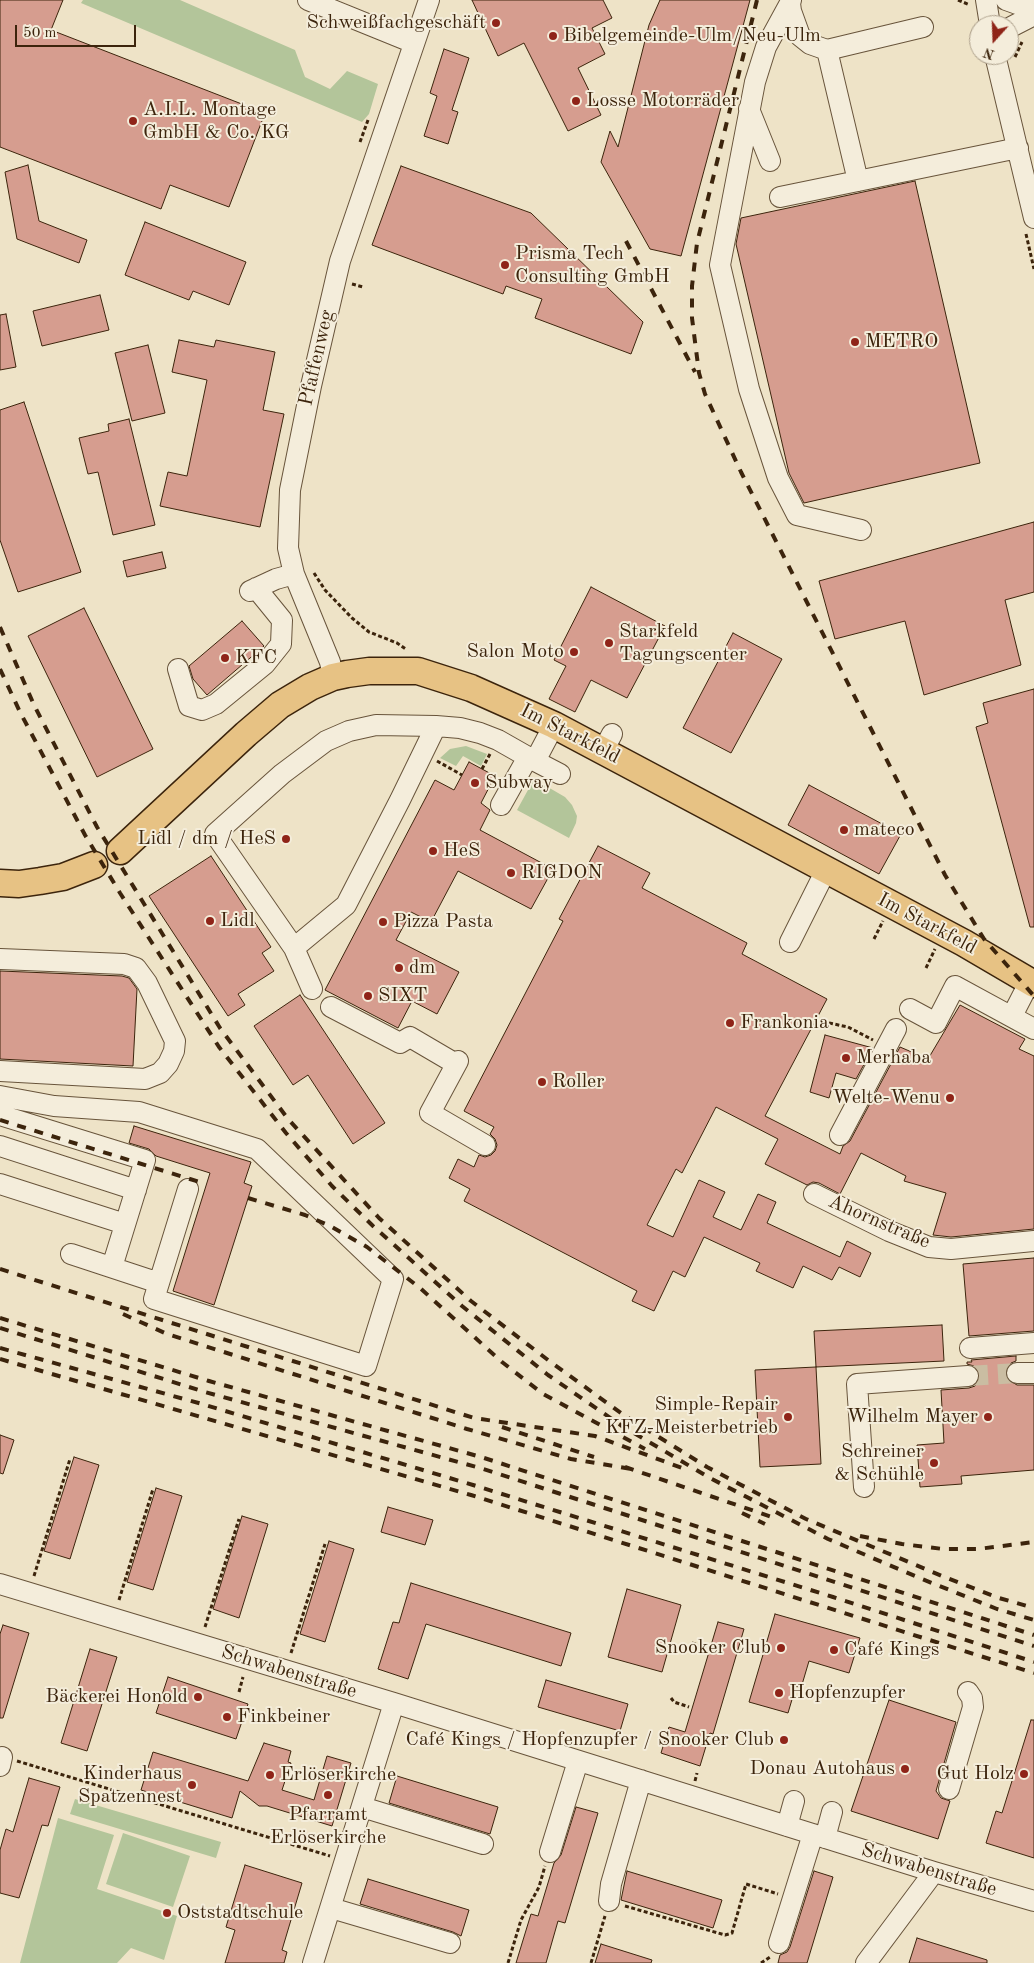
<!DOCTYPE html>
<meta charset="utf-8">
<style>
body{margin:0}
#map{position:relative;width:1034px;height:1963px;overflow:hidden;background:#eee3c7;font-family:"Old Standard TT",serif}
canvas{display:block}
.north{position:absolute;left:969px;top:15px;width:50px;height:50px;box-sizing:border-box;background:#f4eddb;border:1px solid #aa9d88;border-radius:50%;rotate:200deg;font-size:14px;font-weight:700;line-height:20px;text-align:center;color:#3c240c}
.north::after{content:'';display:block;margin:auto;width:18px;height:22px;background:#8f2418;clip-path:polygon(50% 0,100% 100%,50% 72%,0 100%)}
.scale{position:absolute;left:15px;top:25px;width:121px;height:22px;box-sizing:border-box;border:2px solid #3c240c;border-top:0;padding-left:6px;font-size:15px;line-height:18px;white-space:nowrap;color:#3c240c;-webkit-text-stroke:4px #f4eddb;paint-order:stroke}
</style>
<div id="map">
<canvas width="1034" height="1963"></canvas>
<div class="north">N</div>
<div class="scale">50 m</div>
</div>
<script>
const ctx = document.querySelector('canvas').getContext('2d');
ctx.lineJoin = 'round';
function fill(path, color) { ctx.fillStyle = color; ctx.fill(path, 'evenodd'); }
const poly = rows => new Path2D(rows.map(r => 'M' + r).join(''));
function strokePath(path, color, width, dash) { ctx.strokeStyle = color; ctx.lineWidth = width; ctx.lineCap = dash ? 'butt' : 'round'; ctx.setLineDash(dash || []); ctx.stroke(path); }
function write(font, color, halo, rows, align = 'center') {
  ctx.font = font + ' "Old Standard TT",serif'; ctx.lineWidth = 4; ctx.setLineDash([]); ctx.textBaseline = 'middle'; ctx.strokeStyle = halo; ctx.fillStyle = color; for (const [text, x, y, turn = 0] of rows) {
    ctx.save(); ctx.translate(x, y); ctx.rotate((+turn || 0) * Math.PI / 180); ctx.textAlign = isNaN(turn) ? turn : align; if (halo) ctx.strokeText(text, 0, 0); ctx.fillText(text, 0, 0); ctx.restore();
  }
}
fill(poly([
 [83,0,180,0,295,50,305,77,330,89,347,71,378,84,369,114,362,122,81,3],
 [466,746,487,754,481,766,463,756,456,766,440,758,450,749],
 [534,779,565,797,572,805,577,816,576,823,569,838,517,810],
 [75,1799,221,1842,216,1858,70,1814],
 [58,1818,114,1835,97,1889,177,1916,164,1960,131,1948,117,1963,20,1963],
 [123,1833,190,1856,173,1907,106,1884]
]), '#b3c59a');
const building = poly([
 [0,0,63,0,51,30,265,113,229,207,170,185,161,209,0,147,0,0],
 [472,0,603,0,612,18,592,28,605,54,578,68,601,115,568,131,524,43,498,56,472,0],
 [660,0,750,0,681,256,650,249,601,162,610,131,618,147,649,25,660,0],
 [444,49,469,58,452,110,458,112,448,144,424,136,437,96,430,93,444,49],
 [28,165,39,221,87,240,79,263,17,239,5,172,28,165],
 [401,166,531,213,643,322,631,354,535,318,542,299,506,286,503,294,372,245,401,166],
 [915,181,980,463,804,503,789,473,736,244,741,218,915,181],
 [145,222,246,262,229,305,193,291,189,300,125,275,145,222],
 [100,295,109,330,42,346,33,311,100,295],
 [6,314,16,367,0,370,0,315,6,314],
 [179,340,214,347,216,340,275,352,263,410,284,414,260,527,160,506,168,472,187,476,207,380,172,372,179,340],
 [148,345,165,413,132,421,115,353,148,345],
 [24,402,81,572,18,592,0,540,0,410,24,402],
 [129,419,155,525,113,535,98,472,88,474,79,438,109,431,108,424,129,419],
 [1034,522,1034,592,1005,600,1021,665,924,695,905,621,835,639,819,581,1034,522],
 [162,552,166,568,127,577,123,561,162,552],
 [591,587,665,626,627,698,591,680,575,712,549,699,566,666,554,660,591,587],
 [84,608,153,749,97,777,28,636,84,608],
 [242,621,264,646,207,695,193,679,189,666,242,621],
 [733,633,782,659,731,753,683,728,733,633],
 [1034,689,1034,927,1030,927,976,727,988,723,983,703,1034,689],
 [469,762,495,776,481,803,490,810,480,830,553,869,531,909,458,871,431,922,411,912,396,940,459,972,437,1014,412,1001,398,1028,325,990,435,780,454,790,469,762],
 [809,785,901,834,879,874,788,825,809,785],
 [598,846,650,873,642,888,747,943,742,954,827,999,765,1116,840,1154,843,1146,850,1141,900,1047,928,1059,960,1005,1025,1039,1019,1049,1034,1056,1034,1229,951,1237,933,1235,946,1193,904,1181,906,1176,861,1153,840,1194,819,1183,813,1182,807,1185,765,1164,778,1139,716,1107,682,1173,676,1169,647,1225,673,1237,699,1180,725,1192,713,1217,741,1230,758,1194,776,1202,767,1223,840,1257,847,1241,871,1253,860,1277,839,1267,832,1280,803,1266,793,1288,756,1271,760,1263,704,1237,685,1277,673,1271,654,1311,632,1301,637,1291,464,1201,470,1189,449,1178,458,1159,474,1167,479,1155,485,1157,491,1155,495,1151,497,1145,495,1139,490,1134,494,1127,464,1111,563,921,559,919,598,846],
 [211,856,271,947,262,953,274,971,238,994,245,1005,228,1016,149,896,211,856],
 [0,971,122,976,129,978,137,989,133,1066,0,1059,0,971],
 [300,995,385,1123,353,1144,308,1075,293,1085,254,1026,300,995],
 [825,1035,873,1048,856,1079,836,1073,829,1098,810,1092,825,1035],
 [134,1126,251,1162,244,1183,252,1186,214,1305,173,1291,210,1173,156,1156,149,1149,129,1143,134,1126],
 [1034,1258,1034,1331,969,1336,963,1264,1034,1258],
 [942,1325,944,1361,816,1367,814,1331,942,1325],
 [1016,1356,1016,1361,1011,1363,1007,1368,1005,1373,1007,1379,1017,1385,1034,1385,1034,1470,961,1476,962,1484,920,1487,917,1445,944,1443,941,1390,969,1388,975,1386,979,1381,980,1375,974,1366,967,1364,967,1362,972,1362,971,1360,1016,1356],
 [816,1367,821,1464,760,1467,755,1370,816,1367],
 [0,1435,14,1440,3,1474,0,1473,0,1435],
 [74,1457,99,1465,70,1559,44,1551,74,1457],
 [156,1488,182,1496,153,1590,127,1582,156,1488],
 [388,1507,433,1520,425,1545,381,1532,388,1507],
 [242,1516,268,1524,239,1618,213,1609,242,1516],
 [329,1541,354,1549,325,1642,300,1634,329,1541],
 [411,1583,571,1633,561,1666,426,1624,408,1679,378,1669,393,1622,399,1623,411,1583],
 [627,1589,681,1605,662,1672,608,1657,627,1589],
 [775,1614,860,1638,849,1673,809,1661,801,1688,796,1686,788,1713,749,1702,775,1614],
 [718,1622,744,1629,713,1734,710,1733,700,1766,661,1753,669,1727,685,1732,718,1622],
 [3,1625,29,1633,3,1718,0,1718,0,1634,3,1625],
 [90,1649,117,1657,87,1751,61,1743,90,1649],
 [168,1677,248,1704,236,1739,156,1713,168,1677],
 [546,1680,628,1704,620,1731,538,1707,546,1680],
 [889,1700,956,1722,936,1791,941,1798,950,1801,938,1839,851,1811,889,1700],
 [1031,1720,1034,1720,1034,1858,986,1843,996,1811,1002,1813,1031,1720],
 [264,1743,291,1751,288,1762,291,1763,282,1790,314,1800,327,1756,351,1763,332,1826,267,1806,259,1806,240,1791,232,1818,141,1790,153,1752,248,1781,264,1743],
 [397,1776,498,1807,490,1834,389,1803,397,1776],
 [29,1778,60,1787,48,1826,42,1825,19,1898,0,1893,0,1850,6,1829,13,1832,29,1778],
 [576,1807,598,1813,565,1923,558,1921,546,1963,516,1963,531,1914,538,1916,554,1863,561,1855,576,1807],
 [245,1865,302,1883,282,1950,287,1952,284,1963,225,1963,235,1930,226,1927,245,1865],
 [627,1871,722,1900,713,1928,621,1900,627,1871],
 [814,1871,833,1877,807,1963,778,1963,780,1955,787,1952,790,1947,814,1871],
 [368,1879,469,1910,461,1936,453,1932,360,1904,368,1879],
 [917,1938,987,1960,987,1963,909,1963,917,1938],
 [601,1944,652,1960,651,1963,595,1963,601,1944]
]);
fill(building, '#d69d8f');
strokePath(building, '#3c240c', 1);
strokePath(poly([
 [968,1376,1017,1373]
]), '#cabda2', 20, [20, 10]);
const minor = poly([
 [308,0,414,43],
 [791,0,790,3,791,11,800,36,810,44,827,50,923,27],
 [986,0,990,25],
 [1006,0,1034,10],
 [790,3,766,47,755,82,720,265,749,389,778,478,797,515,861,530],
 [1009,28,1034,15],
 [827,50,858,181],
 [995,55,1034,218],
 [749,109,770,161],
 [780,197,1018,148],
 [250,591,276,579,294,574],
 [178,669,189,706,202,710,216,704,265,664,281,644,282,620,256,588],
 [333,677,330,662,294,574,288,548,290,490,311,386,340,261,429,0],
 [436,726,400,800,346,905,294,948,215,834,282,774,326,741,349,731,376,725,436,726,460,728,480,733,498,740,535,761,554,725],
 [603,751,612,734],
 [535,761,560,774],
 [501,805,528,757],
 [790,942,826,870],
 [294,948,312,989],
 [0,959,124,964,136,968,147,983,175,1041,174,1051,168,1064,160,1073,145,1079,0,1071],
 [331,1007,400,1043,410,1037,456,1064],
 [910,1009,936,1023,955,986,1034,1029],
 [1012,1016,1030,981],
 [458,1061,430,1113,485,1145],
 [0,1096,54,1106,139,1112,257,1149,393,1279,366,1366,154,1299,188,1189],
 [0,1115,145,1160,112,1267],
 [840,1135,896,1029],
 [0,1146,136,1190],
 [0,1184,125,1224],
 [814,1194,889,1231,929,1247,951,1249,1034,1241],
 [71,1254,159,1283],
 [970,1348,1034,1343],
 [1017,1373,1034,1373],
 [864,1487,857,1384,968,1376],
 [0,1584,394,1703,934,1872,1034,1901],
 [0,1766,2,1757],
 [949,1789,973,1707,972,1698,968,1692],
 [362,1807,483,1844],
 [787,1826,794,1801],
 [825,1838,832,1812],
 [550,1852,578,1761],
 [609,1901,611,1884,641,1780],
 [331,1908,450,1943],
 [779,1943,813,1834],
 [313,1963,394,1703],
 [866,1963,934,1872]
]);
const major = poly([
 [120,851,246,734,280,705,310,687,333,677,347,674,369,671,418,671,471,688,554,725,964,943,1034,984],
 [0,883,19,884,40,881,63,877,94,865]
]);
strokePath(minor, '#68543b', 22);
strokePath(major, '#3c240c', 29);
strokePath(poly([
 [958,0,970,5],
 [1015,57,1022,42],
 [360,142,368,120],
 [1026,234,1034,269],
 [352,284,363,287],
 [314,573,325,590,352,618,369,632,397,643,407,650],
 [437,761,462,775],
 [482,769,490,754],
 [874,939,883,921],
 [926,968,935,949],
 [829,1023,848,1027,873,1040],
 [34,1576,70,1459],
 [119,1600,153,1489],
 [205,1627,239,1519],
 [692,1643,706,1647],
 [291,1653,325,1544],
 [239,1692,243,1677],
 [671,1698,674,1702,689,1707],
 [17,1761,330,1856],
 [695,1781,697,1773],
 [625,1906,725,1935,732,1933,746,1884,778,1894],
 [508,1963,521,1920,539,1887,545,1866],
 [591,1963,605,1916],
 [761,1963,770,1957]
]), '#3c240c', 3, [4, 2.5]);
strokePath(minor, '#f4eddb', 20);
strokePath(major, '#e7c284', 26);
strokePath(poly([
 [757,0,697,243,692,286,692,318,699,373,705,394,741,472,945,875,984,939,1034,996],
 [626,241,695,372],
 [0,627,34,705,97,827,220,1028,288,1119,379,1218,471,1301,548,1360,625,1416,707,1467,806,1519,942,1576,999,1598,1034,1608],
 [0,669,20,712,85,835,120,893,219,1047,286,1133,332,1186,373,1226,462,1306,548,1375,622,1426,710,1478,828,1539,922,1579,997,1609,1034,1620],
 [0,1120,206,1184],
 [248,1198,305,1215,330,1226,367,1247,420,1288,502,1362,543,1394,645,1449],
 [0,1269,474,1418,595,1436,685,1469],
 [123,1314,167,1334,467,1429,571,1459,632,1469],
 [0,1318,209,1381,481,1457,1034,1635],
 [0,1328,205,1392,480,1468,1034,1646],
 [0,1348,202,1404,473,1485,833,1597,1034,1662],
 [0,1359,471,1495,1034,1673],
 [502,1427,594,1457],
 [625,1467,772,1517],
 [742,1513,765,1524],
 [860,1536,902,1544,943,1549,978,1549,1034,1542]
]), '#3c240c', 4, [9, 9]);
for (const [x, y, r, color] of [
 [496,23,5,"#8f2418"],
 [553,36,5,"#8f2418"],
 [576,101,5,"#8f2418"],
 [133,121,5,"#8f2418"],
 [505,265,5,"#8f2418"],
 [855,342,5,"#8f2418"],
 [609,643,5,"#8f2418"],
 [574,652,5,"#8f2418"],
 [225,658,5,"#8f2418"],
 [475,783,5,"#8f2418"],
 [844,830,5,"#8f2418"],
 [286,839,5,"#8f2418"],
 [433,851,5,"#8f2418"],
 [511,873,5,"#8f2418"],
 [210,921,5,"#8f2418"],
 [383,922,5,"#8f2418"],
 [399,968,5,"#8f2418"],
 [368,996,5,"#8f2418"],
 [730,1023,5,"#8f2418"],
 [846,1058,5,"#8f2418"],
 [542,1082,5,"#8f2418"],
 [950,1098,5,"#8f2418"],
 [788,1417,5,"#8f2418"],
 [988,1417,5,"#8f2418"],
 [934,1463,5,"#8f2418"],
 [781,1648,5,"#8f2418"],
 [834,1650,5,"#8f2418"],
 [779,1693,5,"#8f2418"],
 [198,1697,5,"#8f2418"],
 [227,1717,5,"#8f2418"],
 [784,1740,5,"#8f2418"],
 [905,1769,5,"#8f2418"],
 [1024,1774,5,"#8f2418"],
 [270,1775,5,"#8f2418"],
 [192,1785,5,"#8f2418"],
 [328,1795,5,"#8f2418"],
 [167,1913,5,"#8f2418"]
]) { const dot = new Path2D(); dot.arc(x, y, r, 0, 2 * Math.PI); ctx.fillStyle = color; ctx.fill(dot); strokePath(dot, '#f4eddb', 2); }
write('20px', '#3c240c', '#f4eddb', [
 ["Schweißfachgeschäft",486,23,"right"],
 ["Bibelgemeinde-Ulm/Neu-Ulm",563,36],
 ["Losse Motorräder",586,101],
 ["A.I.L. Montage",143,110],
 ["GmbH & Co. KG",143,133],
 ["Prisma Tech",515,254],
 ["Consulting GmbH",515,277],
 ["METRO",865,342],
 ["Starkfeld",619,632],
 ["Tagungscenter",619,655],
 ["Salon Moto",564,652,"right"],
 ["KFC",235,658],
 ["Subway",485,783],
 ["mateco",854,830],
 ["Lidl / dm / HeS",276,839,"right"],
 ["HeS",443,851],
 ["RIGDON",521,873],
 ["Lidl",220,921],
 ["Pizza Pasta",393,922],
 ["dm",409,968],
 ["SIXT",378,996],
 ["Frankonia",740,1023],
 ["Merhaba",856,1058],
 ["Roller",552,1082],
 ["Welte-Wenu",940,1098,"right"],
 ["Simple-Repair",778,1405,"right"],
 ["KFZ-Meisterbetrieb",778,1428,"right"],
 ["Wilhelm Mayer",978,1417,"right"],
 ["Schreiner",924,1452,"right"],
 ["& Schühle",924,1475,"right"],
 ["Snooker Club",771,1648,"right"],
 ["Café Kings",844,1650],
 ["Hopfenzupfer",789,1693],
 ["Bäckerei Honold",188,1697,"right"],
 ["Finkbeiner",237,1717],
 ["Café Kings / Hopfenzupfer / Snooker Club",774,1740,"right"],
 ["Donau Autohaus",895,1769,"right"],
 ["Kinderhaus",182,1774,"right"],
 ["Spatzennest",182,1797,"right"],
 ["Gut Holz",1014,1774,"right"],
 ["Erlöserkirche",280,1775],
 ["Pfarramt",328,1815,"center"],
 ["Erlöserkirche",328,1838,"center"],
 ["Oststadtschule",177,1913]
], 'left');
write('20px', '#3c240c', '#f4eddb', [
 ["Pfaffenweg",317,358,-77],
 ["Im Starkfeld",570,734,27],
 ["Im Starkfeld",927,924,28],
 ["Ahornstraße",879,1222,23],
 ["Schwabenstraße",289,1672,17],
 ["Schwabenstraße",929,1870,17]
]);
</script>
